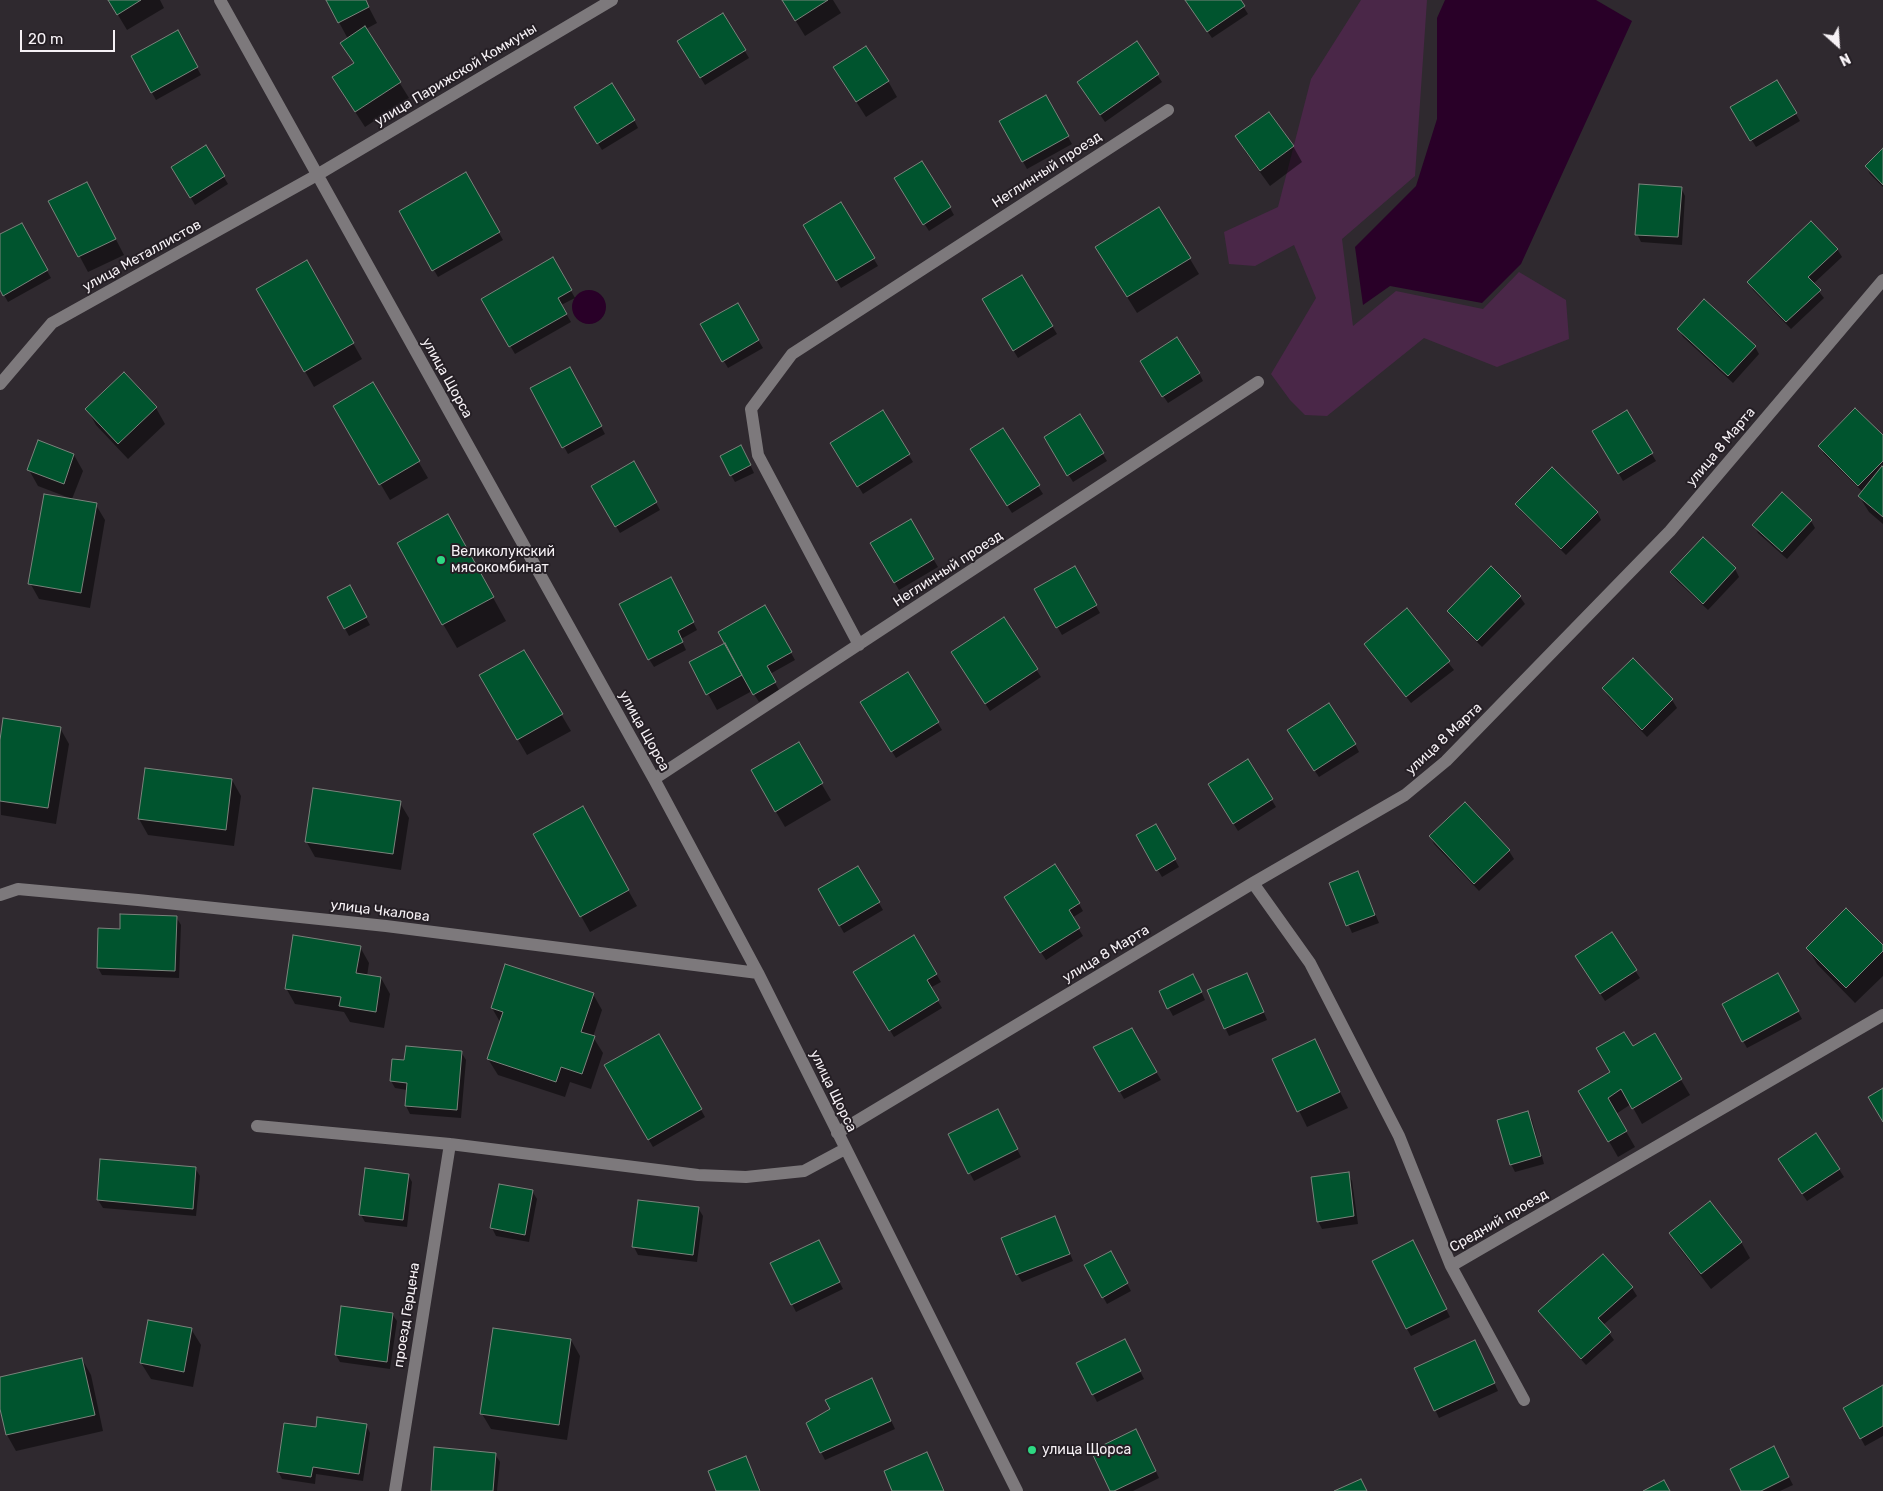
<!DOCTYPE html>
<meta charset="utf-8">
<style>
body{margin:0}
#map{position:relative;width:1883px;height:1491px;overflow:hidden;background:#2f292f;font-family:Rubik,sans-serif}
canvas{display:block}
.north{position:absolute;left:1813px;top:20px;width:50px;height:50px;-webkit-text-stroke:4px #251f25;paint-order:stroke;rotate:154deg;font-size:14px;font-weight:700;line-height:20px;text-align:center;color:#f6f1f5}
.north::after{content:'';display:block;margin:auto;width:18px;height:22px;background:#f6f1f5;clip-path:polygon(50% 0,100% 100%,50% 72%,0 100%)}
.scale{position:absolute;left:20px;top:30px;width:95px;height:22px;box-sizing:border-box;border:2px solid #f6f1f5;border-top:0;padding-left:6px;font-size:15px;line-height:18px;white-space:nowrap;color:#f6f1f5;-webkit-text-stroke:4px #251f25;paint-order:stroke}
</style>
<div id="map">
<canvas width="1883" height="1491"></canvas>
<div class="north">N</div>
<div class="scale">20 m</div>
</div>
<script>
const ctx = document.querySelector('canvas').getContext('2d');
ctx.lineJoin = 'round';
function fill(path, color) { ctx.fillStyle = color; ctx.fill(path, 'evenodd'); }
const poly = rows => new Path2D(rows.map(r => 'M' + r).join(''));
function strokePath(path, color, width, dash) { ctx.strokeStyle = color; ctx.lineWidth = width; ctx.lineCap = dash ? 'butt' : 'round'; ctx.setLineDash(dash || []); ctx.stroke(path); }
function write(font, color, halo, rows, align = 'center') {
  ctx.font = font + ' Rubik,sans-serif'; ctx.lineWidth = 4; ctx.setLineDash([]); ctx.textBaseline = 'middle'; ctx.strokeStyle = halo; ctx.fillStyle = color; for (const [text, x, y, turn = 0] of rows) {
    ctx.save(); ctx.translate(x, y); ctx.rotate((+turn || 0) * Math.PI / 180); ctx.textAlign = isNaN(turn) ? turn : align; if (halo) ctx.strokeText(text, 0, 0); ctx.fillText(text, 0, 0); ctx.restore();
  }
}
fill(poly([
 [1361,0,1427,0,1415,176,1342,239,1353,326,1396,291,1483,309,1519,272,1566,300,1569,339,1497,367,1424,338,1327,416,1305,415,1290,400,1271,374,1316,298,1294,245,1255,266,1229,264,1224,232,1278,207,1311,79]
]), '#4a2748');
fill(poly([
 [1445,0,1596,0,1632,21,1521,264,1482,303,1390,286,1363,305,1355,247,1416,186,1437,119,1437,18],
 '572 307a17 17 0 1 1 34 0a17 17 0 1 1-34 0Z'
]), '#290028');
fill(poly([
 [109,0,160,0,164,8,127,30],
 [327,0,365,0,377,23,366,29,409,98,365,127,343,93,354,64,342,43,348,39],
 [783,0,833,0,841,13,805,36],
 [1186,0,1239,0,1248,14,1212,38],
 [723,15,749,58,705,85,679,42],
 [177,32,201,75,156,100,132,57],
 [1136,43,1162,82,1105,122,1083,90],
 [834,67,888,81,897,97,866,117],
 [1777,81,1800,121,1756,147,1732,108],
 [1045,97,1072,144,1027,169,1001,122],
 [580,114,634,120,638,128,602,150],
 [1237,137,1293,146,1302,162,1270,186,1246,153],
 [206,147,228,184,195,205,173,167],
 [1883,150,1883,187,1870,174,1866,166],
 [466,174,503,240,438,277,400,212],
 [900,186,950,208,954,215,929,231],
 [1681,188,1685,196,1682,245,1641,242,1637,234],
 [95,199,124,255,88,272,50,201],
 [841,204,878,266,841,288,804,225],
 [21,224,51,278,8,302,0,288,0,236],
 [1837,249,1842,257,1813,284,1824,298,1791,329,1753,290,1749,282],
 [553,259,575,298,561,305,571,322,515,354,483,300],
 [1190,259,1199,274,1137,313,1106,263],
 [306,261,362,359,314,387,258,289],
 [1022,276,1057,334,1018,358,983,300],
 [737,304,763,348,728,368,702,324],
 [1678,329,1755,347,1759,354,1733,383,1683,337],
 [570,368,605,434,568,454,532,389],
 [1145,369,1199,373,1203,381,1168,403],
 [124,374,156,408,165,424,128,459,96,425,87,409],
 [373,384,428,478,390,500,335,407],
 [882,412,913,462,863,494,832,443],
 [1626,412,1656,461,1623,481,1594,431],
 [1080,416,1107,461,1073,482,1045,437],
 [1003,430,1043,494,1012,513,976,457],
 [1883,437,1883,524,1869,512,1859,496,1863,492,1824,454,1820,446],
 [745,454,754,473,735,482,731,475],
 [74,455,83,471,72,499,38,486,29,470],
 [633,462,660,510,620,533,593,486],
 [1517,504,1597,512,1601,520,1566,555,1521,511],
 [96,505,105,520,90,608,39,599,30,583],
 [911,521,938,567,899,590,872,543],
 [1811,521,1815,528,1787,559,1758,533,1754,525],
 [461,540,506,621,457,648,443,624],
 [1074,568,1100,613,1062,635,1036,589],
 [1491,568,1520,597,1525,604,1482,647,1453,618,1448,611],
 [1735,569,1739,577,1708,610,1676,580,1671,572],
 [675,586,697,630,681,639,686,650,654,667,649,659],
 [349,587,370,625,349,636,329,598],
 [765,607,795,660,770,674,779,690,759,702,752,691,717,710,691,663,726,644],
 [1407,610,1454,670,1411,703,1365,644],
 [1003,619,1041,677,990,711,957,660],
 [524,652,571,731,527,755,481,676],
 [1633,659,1672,700,1677,708,1647,737,1608,696,1603,688],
 [908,674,942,730,896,758,862,702],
 [60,728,69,744,56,824,1,815,0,748],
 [1293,738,1355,744,1359,752,1319,777],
 [798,744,831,800,785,827,752,771],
 [1248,761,1276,807,1238,831,1214,792],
 [146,769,232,780,241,796,234,846,148,835,139,819],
 [400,803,409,818,401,870,315,857,306,841],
 [1465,804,1509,851,1514,859,1479,891,1434,844,1430,836],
 [582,808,637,906,590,932,535,834],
 [1156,826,1179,867,1162,877,1138,836],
 [858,867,883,910,844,933,819,889],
 [1358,873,1379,923,1352,933,1331,884],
 [1079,904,1083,911,1072,918,1083,936,1046,960,1010,905],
 [176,917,181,925,179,978,102,975,98,968],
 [1611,934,1640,978,1605,1001,1581,964],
 [914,937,941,982,930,988,942,1008,894,1037,855,972],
 [360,947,369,963,367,976,381,978,390,994,384,1028,350,1022,344,1012,295,1004,286,988],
 [1883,947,1883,976,1855,1003,1817,964,1808,948],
 [1778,975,1802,1019,1747,1048,1723,1005],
 [1251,982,1267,1020,1229,1036,1208,990],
 [1197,983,1205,1000,1173,1016,1160,992],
 [593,994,602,1010,593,1037,603,1053,591,1089,570,1082,565,1097,498,1075,488,1059,500,1022,492,1008],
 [1131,1030,1161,1080,1124,1099,1095,1047],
 [659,1035,705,1117,653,1147,605,1065],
 [1654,1035,1690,1095,1642,1124,1631,1104,1616,1114,1635,1147,1618,1157,1580,1091,1612,1072,1632,1048],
 [1314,1040,1348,1108,1307,1127,1274,1060],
 [461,1052,466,1060,461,1118,410,1114,406,1106,407,1090,395,1088,391,1081,405,1061],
 [1527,1112,1532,1120,1544,1164,1515,1172,1511,1164],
 [1001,1118,1021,1157,974,1181,950,1135],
 [1784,1167,1839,1169,1844,1177,1807,1201],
 [195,1168,200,1176,196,1216,103,1208,98,1200],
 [1348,1174,1352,1181,1358,1224,1322,1229,1318,1221],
 [408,1175,412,1182,407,1227,365,1222,361,1215],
 [532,1191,537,1199,529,1242,496,1236,492,1228],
 [698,1208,703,1216,697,1262,638,1255,634,1247],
 [1058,1225,1073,1261,1022,1282,1017,1274],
 [1670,1234,1741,1242,1750,1258,1711,1289,1680,1249],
 [823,1249,843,1289,796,1312,792,1304],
 [1416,1249,1450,1317,1411,1336,1407,1329],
 [1110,1252,1131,1291,1107,1304,1086,1266],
 [1603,1255,1632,1288,1637,1296,1603,1325,1614,1340,1586,1365,1544,1318,1540,1311],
 [392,1314,397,1321,390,1369,340,1362,336,1355],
 [191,1329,201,1345,193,1387,151,1379,141,1363],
 [571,1340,580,1356,567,1440,491,1429,482,1414],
 [1129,1349,1144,1379,1097,1402,1093,1394],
 [1479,1349,1498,1391,1439,1418,1416,1368],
 [82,1359,91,1375,103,1431,16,1451,7,1435,0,1404,0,1378],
 [872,1380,895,1429,825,1460,821,1452,832,1410],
 [1883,1387,1883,1436,1865,1446,1844,1408],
 [366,1425,370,1433,363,1481,316,1474,315,1484,282,1479,278,1471,317,1429],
 [1140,1438,1159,1478,1133,1491,1111,1491],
 [495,1454,500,1462,497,1491,432,1491],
 [927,1454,945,1491,894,1491],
 [1778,1456,1793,1485,1780,1491,1743,1491],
 [745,1458,754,1474,761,1491,717,1491]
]), '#0007');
const building = poly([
 [108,0,141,0,117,15,108,0],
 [326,0,366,0,369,7,338,23,326,0],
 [782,0,828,0,795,21,782,0],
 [1185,0,1241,0,1245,6,1207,32,1185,0],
 [723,13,746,50,700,78,677,41,723,13],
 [365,26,401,82,355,112,332,77,354,63,340,43,365,26],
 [178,30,198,67,151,93,131,56,178,30],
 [1137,41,1159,74,1100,115,1077,82,1137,41],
 [866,46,889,81,856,102,833,67,866,46],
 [1777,80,1797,113,1750,141,1730,107,1777,80],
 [612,83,635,120,597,144,574,107,612,83],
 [1046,95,1069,136,1022,162,999,121,1046,95],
 [1269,112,1294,146,1260,171,1235,136,1269,112],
 [206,145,225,176,190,198,171,167,206,145],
 [1883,148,1883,185,1865,166,1883,148],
 [922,161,951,207,923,225,894,178,922,161],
 [466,172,500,232,432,271,399,211,466,172],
 [87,182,116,239,78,257,48,201,87,182],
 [1639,184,1682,187,1678,237,1635,235,1639,184],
 [841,202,875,258,836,281,803,225,841,202],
 [1159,207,1191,258,1127,297,1095,247,1159,207],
 [1811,221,1838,249,1808,277,1821,290,1786,322,1747,282,1811,221],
 [22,223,48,270,3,296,0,290,0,234,22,223],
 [553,257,572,290,558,298,567,314,509,347,481,299,553,257],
 [307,260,354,343,304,372,256,289,307,260],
 [1022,275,1053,326,1013,351,982,299,1022,275],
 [1704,299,1756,346,1728,376,1677,329,1704,299],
 [738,303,759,340,722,362,700,324,738,303],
 [1177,337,1200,373,1162,397,1140,361,1177,337],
 [570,367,602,426,562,448,530,388,570,367],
 [124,372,157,407,118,444,85,409,124,372],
 [373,382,420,461,379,485,333,406,373,382],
 [1855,408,1883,435,1883,461,1858,486,1818,446,1855,408],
 [883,410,910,454,857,487,830,443,883,410],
 [1627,410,1653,453,1618,474,1592,431,1627,410],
 [1080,414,1104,453,1067,476,1044,437,1080,414],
 [1003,428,1040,485,1007,506,970,449,1003,428],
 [38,440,74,454,64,484,27,470,38,440],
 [741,445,751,465,730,476,720,456,741,445],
 [634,461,657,502,615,527,591,486,634,461],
 [1882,466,1883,467,1883,517,1858,496,1882,466],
 [1552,467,1598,512,1561,549,1515,504,1552,467],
 [1782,492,1812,520,1782,552,1752,525,1782,492],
 [44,494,97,503,81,593,28,584,44,494],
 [448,514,494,597,442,625,397,543,448,514],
 [911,519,934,559,894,583,870,543,911,519],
 [1703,537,1736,568,1703,604,1670,572,1703,537],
 [1075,566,1097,605,1056,628,1034,589,1075,566],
 [1491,566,1521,596,1477,641,1447,611,1491,566],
 [671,577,694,622,678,631,683,642,648,660,619,604,671,577],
 [350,585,367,617,344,629,327,597,350,585],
 [765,605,792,652,767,666,776,682,753,695,718,632,765,605],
 [1407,608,1450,661,1406,697,1364,644,1407,608],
 [1004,617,1038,669,985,704,951,652,1004,617],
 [725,643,742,675,706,695,689,662,725,643],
 [524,650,563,714,517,740,479,675,524,650],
 [1633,658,1673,699,1642,730,1602,688,1633,658],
 [908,672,939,722,891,752,860,702,908,672],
 [1329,703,1356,744,1314,771,1287,730,1329,703],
 [3,718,61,727,48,808,0,801,0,740,3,718],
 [799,742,823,783,775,812,751,770,799,742],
 [1248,759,1273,799,1233,824,1208,784,1248,759],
 [145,768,232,779,226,830,138,819,145,768],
 [313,788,401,801,393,854,305,842,313,788],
 [1465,802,1510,850,1474,884,1429,836,1465,802],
 [583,806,629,890,580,917,533,834,583,806],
 [1156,824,1176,859,1156,871,1136,835,1156,824],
 [1055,864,1080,903,1069,910,1080,928,1040,953,1004,897,1055,864],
 [858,866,880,902,839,926,818,889,858,866],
 [1358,871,1375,915,1346,926,1329,883,1358,871],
 [1846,908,1883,945,1883,951,1846,988,1806,948,1846,908],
 [120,914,177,916,175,971,97,968,98,928,120,929,120,914],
 [1612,932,1637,970,1600,994,1575,956,1612,932],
 [293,935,361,946,356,973,381,977,376,1012,339,1006,341,997,285,989,293,935],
 [914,935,937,974,927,980,939,1000,889,1031,853,972,914,935],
 [505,964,594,993,581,1032,595,1036,582,1074,561,1067,556,1082,487,1059,503,1012,491,1008,505,964],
 [1247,973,1264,1012,1224,1029,1207,990,1247,973],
 [1778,973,1799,1011,1742,1042,1722,1004,1778,973],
 [1193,974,1202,992,1167,1009,1159,991,1193,974],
 [1132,1028,1157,1072,1119,1092,1093,1047,1132,1028],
 [1624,1032,1633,1046,1655,1033,1682,1079,1632,1109,1621,1089,1608,1098,1627,1131,1608,1142,1578,1091,1610,1072,1596,1048,1624,1032],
 [659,1034,702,1109,648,1140,604,1065,659,1034],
 [1315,1039,1340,1092,1297,1112,1272,1059,1315,1039],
 [406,1046,462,1051,457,1110,405,1106,407,1083,390,1081,392,1059,404,1060,406,1046],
 [1883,1088,1883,1122,1868,1097,1883,1088],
 [998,1109,1018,1149,968,1174,948,1134,998,1109],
 [1528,1111,1541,1156,1510,1165,1497,1120,1528,1111],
 [1816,1133,1840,1169,1802,1194,1778,1159,1816,1133],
 [100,1159,196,1167,193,1209,97,1200,100,1159],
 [365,1168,409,1174,403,1220,359,1215,365,1168],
 [1349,1172,1354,1216,1317,1222,1311,1177,1349,1172],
 [499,1184,533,1190,525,1235,490,1228,499,1184],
 [638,1200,699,1207,693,1255,632,1247,638,1200],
 [1710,1201,1742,1242,1701,1274,1669,1233,1710,1201],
 [1055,1216,1070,1254,1016,1275,1001,1238,1055,1216],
 [819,1240,840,1282,791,1305,770,1263,819,1240],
 [1413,1240,1447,1309,1406,1329,1372,1261,1413,1240],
 [1111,1251,1128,1283,1102,1298,1084,1265,1111,1251],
 [1603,1254,1633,1287,1598,1318,1611,1332,1581,1359,1538,1311,1603,1254],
 [341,1306,393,1313,387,1362,335,1355,341,1306],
 [148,1320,192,1328,184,1372,140,1363,148,1320],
 [493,1328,571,1339,559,1425,480,1414,493,1328],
 [1125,1339,1141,1371,1092,1395,1076,1363,1125,1339],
 [1475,1340,1495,1383,1434,1411,1414,1368,1475,1340],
 [82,1358,95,1415,6,1435,0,1409,0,1377,82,1358],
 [872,1378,891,1421,820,1453,806,1423,830,1409,825,1400,872,1378],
 [1883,1385,1883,1426,1860,1439,1843,1408,1883,1385],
 [317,1417,367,1424,359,1474,313,1467,311,1477,277,1472,284,1423,316,1427,317,1417],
 [1136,1429,1156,1471,1114,1491,1110,1491,1091,1451,1136,1429],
 [1774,1446,1789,1477,1761,1491,1741,1491,1730,1469,1774,1446],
 [434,1447,496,1453,493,1491,431,1491,434,1447],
 [927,1452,944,1491,892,1491,884,1471,927,1452],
 [746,1456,760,1491,716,1491,708,1471,746,1456],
 [1361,1479,1367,1491,1334,1491,1361,1479],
 [1664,1480,1670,1491,1643,1491,1664,1480]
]);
fill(building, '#00542e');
strokePath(building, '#7a837c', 1);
strokePath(poly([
 [220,0,654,779,758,973,1017,1491],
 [0,384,52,323,317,175,612,0],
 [859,645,758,455,751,409,792,354,1168,110],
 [654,779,1258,382],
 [1253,883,1310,963,1399,1136,1451,1266,1883,1015],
 [0,895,18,889,138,900,386,926,758,973],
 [257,1126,450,1144,698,1175,746,1177,804,1171,845,1149],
 [837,1133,1253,883,1405,795,1446,761,1670,531,1883,280],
 [1451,1266,1524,1400],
 [395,1491,450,1144]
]), '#7d797c', 12);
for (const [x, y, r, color] of [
 [441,560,5,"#2ed883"],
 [1032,1450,5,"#2ed883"]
]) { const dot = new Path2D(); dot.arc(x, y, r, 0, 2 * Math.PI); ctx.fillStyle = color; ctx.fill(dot); strokePath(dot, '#251f25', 2); }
write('14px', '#f6f1f5', '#251f25', [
 ["улица Парижской Коммуны",456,75,-31],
 ["Неглинный проезд",1047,170,-33],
 ["улица Металлистов",142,256,-29],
 ["улица Щорса",447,378,61],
 ["улица 8 Марта",1721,447,-50],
 ["Неглинный проезд",948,569,-33],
 ["улица Щорса",644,731,61],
 ["улица 8 Марта",1444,739,-43],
 ["улица Чкалова",380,911,7],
 ["улица 8 Марта",1106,954,-31],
 ["улица Щорса",833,1091,64],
 ["Средний проезд",1499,1221,-30],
 ["проезд Герцена",407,1315,-81]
]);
write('14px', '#f6f1f5', '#251f25', [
 ["Великолукский",451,552],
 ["мясокомбинат",451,568],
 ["улица Щорса",1042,1450]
], 'left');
</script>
